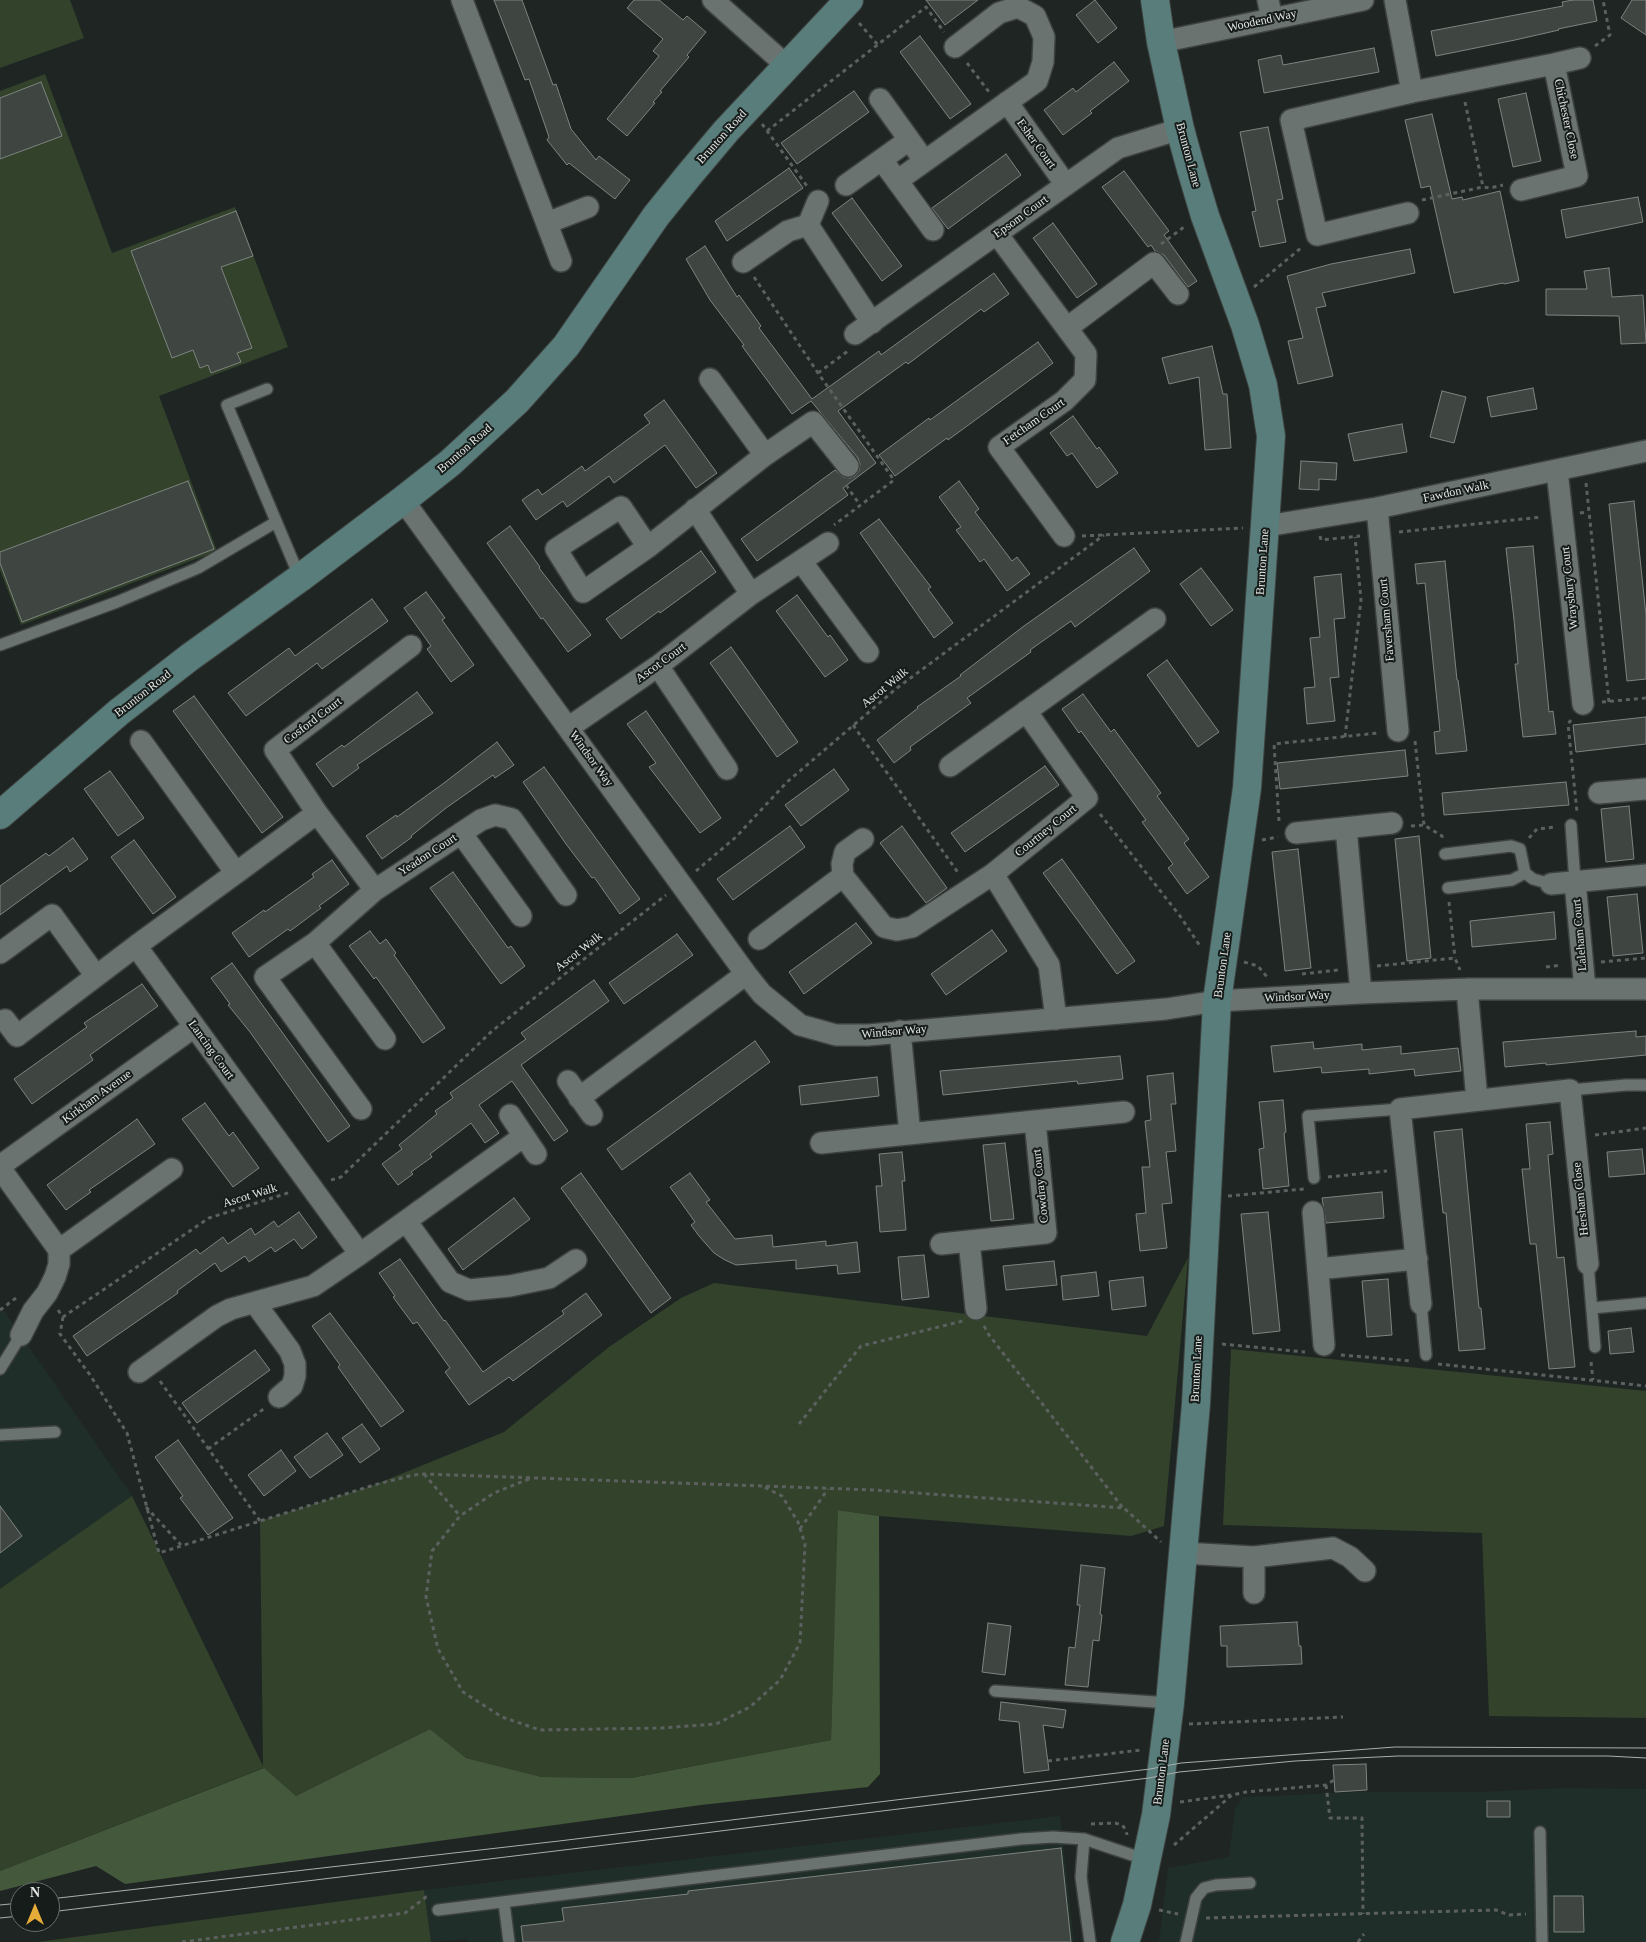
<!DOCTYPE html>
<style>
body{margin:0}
#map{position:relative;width:1646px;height:1942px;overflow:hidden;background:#1f2523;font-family:"Times New Roman",serif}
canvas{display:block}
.north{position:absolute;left:10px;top:1882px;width:50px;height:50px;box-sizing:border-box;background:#161c1a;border:1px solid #686d6c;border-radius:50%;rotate:0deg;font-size:14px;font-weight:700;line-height:20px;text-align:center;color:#e3e7e6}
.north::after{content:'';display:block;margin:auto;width:18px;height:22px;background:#e7ac37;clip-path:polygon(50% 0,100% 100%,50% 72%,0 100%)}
</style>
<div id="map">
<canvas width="1646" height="1942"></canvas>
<div class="north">N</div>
</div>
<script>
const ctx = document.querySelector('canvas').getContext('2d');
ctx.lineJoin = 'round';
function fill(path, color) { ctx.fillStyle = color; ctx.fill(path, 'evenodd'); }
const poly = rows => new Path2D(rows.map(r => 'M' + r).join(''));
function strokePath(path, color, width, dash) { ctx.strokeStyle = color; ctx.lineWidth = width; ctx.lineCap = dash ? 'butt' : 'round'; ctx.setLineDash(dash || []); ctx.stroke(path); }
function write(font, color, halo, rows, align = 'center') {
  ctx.font = font + ' "Times New Roman",serif'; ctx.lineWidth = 4; ctx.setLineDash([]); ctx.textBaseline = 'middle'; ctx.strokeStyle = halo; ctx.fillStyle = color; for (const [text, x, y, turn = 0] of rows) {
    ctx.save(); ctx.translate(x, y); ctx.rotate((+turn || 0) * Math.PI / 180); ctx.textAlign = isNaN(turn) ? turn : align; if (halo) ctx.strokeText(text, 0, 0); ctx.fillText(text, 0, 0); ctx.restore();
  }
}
fill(poly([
 [0,1305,132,1496,264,1768,0,1871],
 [1561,1788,1646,1789,1646,1942,1159,1942,1168,1868,1229,1857,1235,1809,1243,1797,1362,1792,1479,1792],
 [1060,1816,1074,1942,469,1942,466,1939,431,1942,424,1890]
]), '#202e29');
fill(poly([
 [0,0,70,0,84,38,0,68],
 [45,74,112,253,235,207,288,347,159,396,217,551,21,625,0,570,0,91],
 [1188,1258,1164,1526,1131,1536,879,1516,839,1510,831,1740,631,1778,542,1777,466,1758,430,1729,296,1796,263,1768,0,1871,0,1589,132,1496,263,1766,260,1521,374,1485,504,1432,609,1347,681,1298,714,1283,1147,1336],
 [1231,1349,1646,1391,1646,1718,1489,1716,1482,1533,1223,1525],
 [424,1890,431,1942,38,1942]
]), '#32422b');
fill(poly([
 [838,1510,879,1516,880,1774,868,1787,701,1805,125,1884,96,1866,0,1891,0,1871,264,1768,296,1796,430,1729,466,1758,542,1777,631,1778,831,1740]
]), '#44583b');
const building = poly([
 [494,0,522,0,553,85,556,84,571,129,596,160,599,156,630,180,615,199,569,163,567,165,547,140,549,137,529,79,525,80,494,0],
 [634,0,659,0,683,20,687,16,706,32,687,55,689,57,660,91,662,92,653,102,655,103,627,136,607,119,659,56,653,51,663,39,627,8,634,0],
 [926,0,978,0,945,25,926,0],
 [1095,0,1117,28,1098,43,1076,15,1095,0],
 [1573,0,1593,0,1597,21,1558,29,1559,30,1515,40,1436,56,1431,31,1563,6,1562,2,1573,0],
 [1632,0,1646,0,1646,35,1621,18,1632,0],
 [920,36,971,104,950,119,900,52,920,36],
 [1374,48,1379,72,1264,93,1258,60,1281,55,1283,65,1374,48],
 [1114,62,1129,81,1090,111,1092,113,1063,135,1044,110,1073,88,1076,92,1114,62],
 [41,82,62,136,0,159,0,98,41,82],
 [854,91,869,112,797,164,781,143,854,91],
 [1526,93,1541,161,1513,167,1498,99,1526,93],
 [1432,114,1452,199,1462,197,1463,200,1500,191,1519,281,1504,284,1503,283,1454,293,1430,186,1421,188,1405,120,1432,114],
 [1268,127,1283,199,1277,200,1286,242,1260,247,1252,212,1256,211,1240,132,1268,127],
 [1006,154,1021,175,948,229,932,208,1006,154],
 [789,168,803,188,727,241,715,221,789,168],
 [1124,171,1169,231,1164,235,1197,281,1188,287,1164,255,1155,251,1151,245,1148,247,1102,187,1124,171],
 [1638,197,1643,222,1566,238,1561,210,1638,197],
 [852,198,902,266,882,281,832,213,852,198],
 [236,211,253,256,221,267,252,348,237,353,241,362,211,373,208,365,200,368,193,350,172,358,131,251,236,211],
 [1053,223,1097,284,1077,298,1033,238,1053,223],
 [705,246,737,297,739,295,761,326,759,328,812,399,879,351,881,355,994,273,1009,294,984,312,981,309,908,364,906,362,838,411,876,463,843,488,848,495,757,561,741,539,835,470,843,477,850,478,855,476,859,471,860,464,858,458,811,401,792,414,742,346,744,345,710,300,686,259,705,246],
 [1410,249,1415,273,1322,293,1326,306,1316,308,1333,376,1298,384,1288,341,1303,338,1287,276,1331,264,1410,249],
 [1609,268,1612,297,1643,295,1646,343,1621,344,1619,316,1546,315,1546,289,1587,289,1584,271,1609,268],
 [1038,342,1053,363,948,440,947,438,895,476,879,455,929,418,930,420,1038,342],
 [1212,346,1223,394,1227,394,1231,448,1205,450,1199,377,1169,384,1162,358,1212,346],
 [1533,388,1537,409,1491,417,1487,397,1533,388],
 [1442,391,1466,397,1454,443,1430,437,1442,391],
 [664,400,717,473,696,488,665,445,614,483,609,476,567,507,563,501,536,520,522,500,538,489,542,495,582,466,585,471,650,423,644,415,664,400],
 [1073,416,1097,449,1099,447,1118,473,1097,488,1072,453,1067,456,1050,433,1073,416],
 [1402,424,1407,452,1354,461,1348,434,1402,424],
 [1301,461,1337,463,1336,480,1319,479,1319,490,1299,489,1301,461],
 [188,481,214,549,22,622,0,563,0,552,188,481],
 [959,481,979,509,975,512,1012,561,1017,557,1030,574,1007,591,984,559,980,562,956,530,961,527,939,497,959,481],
 [1634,501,1646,615,1646,679,1627,681,1609,504,1634,501],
 [879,519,931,587,928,589,953,623,934,638,860,533,879,519],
 [510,526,540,567,539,568,591,635,568,652,543,618,541,619,487,543,510,526],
 [1533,546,1549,712,1553,711,1556,734,1523,737,1515,664,1518,664,1514,620,1506,548,1533,546],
 [1134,548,1150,571,1075,627,1071,621,1030,650,1031,652,967,698,971,703,910,747,911,750,894,763,877,740,918,708,917,707,961,676,960,675,1024,626,1134,548],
 [701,551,716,572,660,613,659,611,621,639,606,619,701,551],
 [1445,561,1457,680,1458,680,1467,751,1436,754,1434,732,1440,731,1425,583,1417,584,1415,564,1445,561],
 [1201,568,1233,610,1211,626,1180,584,1201,568],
 [1341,574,1345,618,1334,619,1339,677,1330,678,1335,721,1307,724,1304,688,1315,687,1310,638,1320,637,1314,577,1341,574],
 [426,592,445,618,442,620,474,665,451,682,427,649,431,646,404,608,426,592],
 [797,595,828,637,830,635,848,660,825,677,776,611,797,595],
 [372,599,388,621,322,669,317,663,246,716,228,693,289,648,295,656,372,599],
 [731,647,798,742,777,757,710,663,731,647],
 [1167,660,1219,732,1198,747,1147,675,1167,660],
 [417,692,433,713,357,765,359,768,333,787,316,764,342,745,344,747,417,692],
 [1083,694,1111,732,1114,729,1161,793,1157,796,1189,839,1184,843,1209,877,1187,894,1168,868,1173,864,1142,822,1146,820,1081,731,1079,733,1062,709,1083,694],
 [194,696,283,817,262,833,173,711,194,696],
 [646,711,721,818,700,833,649,767,656,763,627,724,646,711],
 [1646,717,1646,744,1576,752,1573,725,1646,717],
 [497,742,514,765,495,778,493,775,446,808,411,836,412,837,382,859,366,836,396,815,397,817,444,783,497,742],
 [1405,750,1408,776,1280,789,1277,763,1405,750],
 [1045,766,1059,785,965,852,951,833,1045,766],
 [544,767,640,899,620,914,594,877,592,878,566,844,523,782,544,767],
 [834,769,849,790,801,826,785,805,834,769],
 [110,771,144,818,118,836,84,789,110,771],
 [1566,782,1569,805,1444,815,1442,793,1566,782],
 [1629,806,1634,859,1606,862,1601,809,1629,806],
 [790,826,805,847,733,900,717,879,790,826],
 [902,826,947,888,926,903,880,843,902,826],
 [1419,836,1431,958,1407,961,1395,839,1419,836],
 [73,838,88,859,70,872,67,866,0,915,0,886,46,853,49,856,73,838],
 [134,840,176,897,153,914,111,857,134,840],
 [1298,849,1311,968,1285,971,1272,852,1298,849],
 [1062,859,1135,961,1117,974,1043,873,1062,859],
 [332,860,349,884,319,906,321,908,290,931,288,929,249,957,232,933,264,910,265,912,314,877,312,874,332,860],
 [453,872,508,948,511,946,525,966,501,984,430,888,453,872],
 [1637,894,1643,953,1613,956,1607,897,1637,894],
 [1554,912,1556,939,1472,947,1470,921,1554,912],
 [856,923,872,943,804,994,789,972,856,923],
 [992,930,1007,951,946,995,931,974,992,930],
 [370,931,380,944,386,939,396,953,394,955,445,1028,423,1043,376,977,374,979,349,946,370,931],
 [677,934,693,955,624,1004,609,983,677,934],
 [232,963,350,1126,328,1142,250,1032,228,1005,230,1004,211,978,232,963],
 [594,980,609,1001,521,1065,568,1131,554,1141,512,1081,479,1105,499,1133,485,1143,471,1123,430,1154,432,1157,411,1172,413,1174,398,1185,382,1164,402,1149,399,1145,437,1114,435,1111,453,1098,450,1093,526,1039,521,1033,594,980],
 [142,984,158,1006,90,1055,93,1060,32,1104,14,1079,87,1027,84,1023,142,984],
 [1636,1031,1636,1037,1646,1036,1646,1055,1546,1065,1546,1063,1505,1067,1503,1042,1636,1031],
 [755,1041,770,1062,622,1170,607,1149,755,1041],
 [1313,1042,1314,1049,1362,1044,1362,1050,1401,1046,1401,1054,1458,1048,1461,1071,1415,1076,1414,1069,1369,1074,1369,1069,1322,1073,1321,1067,1274,1072,1271,1046,1313,1042],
 [1120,1056,1123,1079,1078,1084,1077,1081,943,1095,940,1071,1120,1056],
 [1173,1073,1176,1104,1171,1104,1176,1151,1166,1152,1172,1203,1162,1204,1167,1248,1140,1251,1136,1214,1146,1213,1142,1167,1150,1167,1145,1121,1151,1120,1147,1076,1173,1073],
 [877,1077,879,1096,801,1105,799,1086,877,1077],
 [1283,1100,1286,1132,1284,1133,1289,1186,1263,1189,1259,1149,1264,1148,1259,1102,1283,1100],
 [205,1103,229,1136,233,1132,259,1168,233,1187,182,1119,205,1103],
 [137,1119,155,1144,89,1190,91,1192,66,1210,47,1185,137,1119],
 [1550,1122,1553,1154,1548,1155,1557,1258,1564,1257,1575,1367,1549,1369,1536,1244,1530,1244,1522,1169,1530,1169,1526,1124,1550,1122],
 [1462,1129,1479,1308,1481,1308,1485,1349,1459,1351,1446,1213,1443,1213,1434,1132,1462,1129],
 [1005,1143,1014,1219,991,1221,983,1145,1005,1143],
 [1642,1149,1645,1174,1609,1177,1607,1152,1642,1149],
 [902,1152,905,1181,902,1181,906,1230,880,1232,876,1186,882,1186,879,1154,902,1152],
 [581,1173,671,1298,651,1313,561,1188,581,1173],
 [690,1173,710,1200,706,1202,735,1239,772,1235,773,1247,826,1241,826,1246,857,1242,860,1272,838,1274,837,1265,796,1269,796,1260,736,1265,725,1260,714,1253,699,1236,691,1225,695,1222,670,1187,690,1173],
 [1382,1192,1384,1218,1326,1223,1322,1198,1382,1192],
 [514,1198,530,1219,463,1270,448,1249,514,1198],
 [299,1212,317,1237,302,1249,294,1239,275,1252,271,1247,249,1262,245,1256,221,1272,215,1263,177,1291,178,1293,87,1356,73,1336,196,1249,200,1254,223,1237,228,1244,251,1228,255,1235,274,1221,278,1227,299,1212],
 [1268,1212,1280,1331,1253,1334,1241,1214,1268,1212],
 [924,1255,929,1297,902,1300,898,1257,924,1255],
 [400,1259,444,1321,445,1320,483,1372,564,1314,562,1311,586,1293,602,1315,513,1381,509,1377,469,1405,445,1372,450,1368,417,1322,413,1324,393,1297,395,1296,379,1273,400,1259],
 [1054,1261,1057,1285,1006,1290,1003,1266,1054,1261],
 [1096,1272,1099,1296,1063,1300,1061,1276,1096,1272],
 [1143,1277,1146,1306,1112,1310,1109,1281,1143,1277],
 [1388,1279,1392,1335,1367,1337,1362,1281,1388,1279],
 [330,1313,404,1411,381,1427,338,1367,340,1365,312,1326,330,1313],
 [1631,1328,1634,1352,1610,1354,1608,1331,1631,1328],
 [255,1350,270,1370,197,1423,182,1403,255,1350],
 [362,1424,380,1449,360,1463,342,1438,362,1424],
 [327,1433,343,1455,310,1478,294,1457,327,1433],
 [178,1440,233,1518,208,1535,180,1498,183,1496,155,1457,178,1440],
 [281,1450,296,1471,264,1496,248,1475,281,1450],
 [0,1506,22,1536,0,1553,0,1506],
 [1081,1565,1105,1568,1100,1614,1102,1615,1099,1641,1093,1640,1088,1687,1065,1685,1069,1647,1075,1648,1080,1605,1077,1605,1081,1565],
 [1297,1622,1299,1646,1301,1646,1302,1664,1227,1667,1227,1646,1221,1646,1220,1626,1297,1622],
 [988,1623,1011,1626,1005,1675,982,1672,988,1623],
 [1001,1702,1066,1710,1063,1728,1043,1725,1049,1770,1024,1773,1019,1722,999,1720,1001,1702],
 [1366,1764,1367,1790,1335,1792,1333,1765,1366,1764],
 [1487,1801,1510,1801,1510,1817,1487,1817,1487,1801],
 [1061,1848,1071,1942,523,1942,521,1926,564,1921,562,1908,688,1894,688,1891,1061,1848],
 [1554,1896,1583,1896,1584,1932,1554,1932,1554,1896]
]);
fill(building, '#3f4541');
strokePath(building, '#7e847f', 1);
const lane = poly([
 [267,389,227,405,300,578],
 [0,645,117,602,198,568,276,522],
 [1571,825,1575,882],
 [1445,854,1511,846,1520,849,1525,873],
 [1448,888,1512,880,1525,873,1533,879,1551,884],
 [1570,1090,1626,1085,1646,1085],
 [1314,1178,1308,1116,1400,1109],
 [1588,1264,1595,1347],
 [1421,1304,1426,1355],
 [1592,1308,1646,1303],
 [0,1369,21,1335],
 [0,1435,55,1432],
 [995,1691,1170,1703],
 [1540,1832,1542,1942],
 [1084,1839,1081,1877,1090,1942],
 [504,1903,509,1942],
 [438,1910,687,1879,1021,1839,1053,1837,1084,1839,1147,1860],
 [1186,1942,1196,1898,1204,1888,1216,1885,1250,1883]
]);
const street = poly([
 [462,0,561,261],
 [713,0,787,66],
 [1268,0,1272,19],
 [1395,0,1412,92],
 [1161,42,1363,0],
 [1554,64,1580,58],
 [880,99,918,152],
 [1007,102,1066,185],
 [882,160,933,230],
 [897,181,1037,81,1043,62,1044,37,1035,16,1018,7,999,13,955,47],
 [846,185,909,140],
 [1408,213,1317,235,1291,120,1412,92,1554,64,1577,176,1521,190],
 [547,223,588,207],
 [808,225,818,201],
 [997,234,1086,354,1085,380,1064,401,999,447,1064,536],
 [743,262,788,231,808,225,872,323],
 [1067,328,1154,263,1178,294],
 [855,334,1118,148,1180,129],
 [765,455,813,422,848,466],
 [1557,471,1583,704],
 [403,500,746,974,762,994,800,1025,836,1035,868,1035,1166,1009,1217,1001,1361,993,1467,989,1646,989],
 [1377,508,1398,731],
 [695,509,751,594,828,543],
 [1266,526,1377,508,1646,451],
 [648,547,621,507,556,549,583,592,648,547,765,455,710,379],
 [801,561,868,652],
 [658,666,727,769],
 [568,728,658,666,751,594],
 [141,741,236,873,317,813],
 [950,766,1155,619],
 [1599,793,1646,789],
 [1346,828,1361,993],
 [461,833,521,916],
 [1296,833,1392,823],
 [863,839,845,852,842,864,843,876,884,927,897,930,912,927,993,874,1087,798,1026,711],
 [236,873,136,946,360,1254,524,1136],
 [993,874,1049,965,1056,1019],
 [1575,882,1585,989],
 [1551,884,1646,875],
 [375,890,317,813,275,750,411,646],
 [759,939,843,876],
 [315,943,385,1039],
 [0,953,52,915,96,976],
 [1467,989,1477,1100],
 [5,1020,17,1036,136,946],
 [900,1031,910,1134],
 [568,1081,592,1115],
 [579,1098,746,974],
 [361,1109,265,977,315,943,375,890,481,820,495,815,512,819,566,895],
 [510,1115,536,1154],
 [1035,1121,1124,1112],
 [821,1143,1035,1121,1046,1233,941,1244],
 [0,1166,194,1027],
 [0,1168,59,1250,59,1264,55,1277,47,1293,33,1311,21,1335],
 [1313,1212,1324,1345],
 [406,1221,450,1282,469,1290,510,1286,549,1278,576,1260],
 [969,1241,976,1309],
 [59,1250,172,1169],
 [1318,1269,1417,1259],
 [255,1303,290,1351,295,1364,295,1376,292,1386,279,1397],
 [1421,1304,1400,1109,1570,1090,1588,1264],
 [139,1372,217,1316,231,1309,313,1286,360,1254],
 [1183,1553,1254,1557,1333,1548,1350,1557,1365,1571],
 [1254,1593,1254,1557]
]);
const secondary = poly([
 [0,815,119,712,190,657,300,578,403,500,450,463,517,401,566,346,656,216,689,175,726,131,849,0],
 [1125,1942,1137,1905,1156,1815,1170,1703,1196,1404,1217,1001,1247,788,1271,436,1263,385,1245,325,1205,216,1191,169,1180,129,1161,42,1155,0]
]);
strokePath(lane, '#3d4240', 14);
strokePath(street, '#3d4240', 24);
strokePath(secondary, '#3d4240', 30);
strokePath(poly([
 [859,23,878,45],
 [1595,46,1610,35,1603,0],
 [967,63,989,92],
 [1465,102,1483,187],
 [762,124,807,186],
 [767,131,926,7,944,32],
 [1422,200,1483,187,1490,188,1503,185],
 [1161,244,1184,227],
 [754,277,818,373,894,480,834,525],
 [1254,287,1301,248],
 [818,373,848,351],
 [1586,483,1609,702],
 [846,485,860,505],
 [1580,513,1588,512],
 [1399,532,1542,517],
 [1082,536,1243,528],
 [1320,536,1321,540,1360,536],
 [1602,702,1646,698],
 [1571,720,1568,724,1577,812],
 [853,725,959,874],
 [1345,737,1361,600,1355,537],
 [1415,741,1424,825],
 [1100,814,1180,916,1200,946],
 [1279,821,1274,744,1378,733],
 [1411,826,1424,825,1442,836,1443,841],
 [1529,838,1537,829,1556,827],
 [1262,840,1278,837],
 [696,871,736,837,787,782,897,688,1104,535],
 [1449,902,1455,958],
 [1244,962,1258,966,1267,977],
 [1601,962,1646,958],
 [1377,966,1455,958,1460,970],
 [1546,967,1562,965],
 [1302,974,1338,970],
 [1595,1135,1646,1128],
 [1328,1177,1387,1171],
 [331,1180,341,1177,492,1031,666,895],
 [1228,1196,1304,1189],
 [0,1310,16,1298],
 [58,1310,63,1317,209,1218,291,1192],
 [63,1317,60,1334,90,1375,127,1433,159,1553,374,1485,413,1475,424,1474,875,1490,1124,1508,1161,1542],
 [984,1326,989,1335,1123,1508],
 [1222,1344,1305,1352],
 [1341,1355,1412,1361],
 [1591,1362,1593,1380],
 [1438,1364,1646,1386],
 [160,1381,260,1521],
 [799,1424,861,1346,963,1321],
 [208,1449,265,1408],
 [424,1474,460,1516],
 [529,1479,494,1493,460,1516,432,1551,426,1597,438,1649,463,1692,502,1717,540,1730,661,1728,716,1724,750,1707,780,1680,800,1643,805,1544,798,1522,782,1496,764,1487],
 [146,1507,181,1545],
 [800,1529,828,1489],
 [1189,1724,1343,1717],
 [1048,1761,1141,1750],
 [1326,1785,1330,1818,1362,1818,1363,1914],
 [1180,1802,1231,1795],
 [1091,1824,1115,1823,1122,1825,1126,1830,1127,1835],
 [1174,1845,1232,1795,1246,1792,1326,1785,1334,1780],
 [1159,1910,1178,1914],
 [1206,1918,1496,1910,1509,1915,1526,1914],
 [182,1942,405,1913,426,1897,429,1897],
 [1358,1942,1364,1934]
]), '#5c6160', 3, [4, 4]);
strokePath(lane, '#6b7370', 11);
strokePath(street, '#6b7370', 21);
strokePath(secondary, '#587d7a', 28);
strokePath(poly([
 [50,1899,559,1841,1150,1769,1181,1763,1395,1747,1646,1748],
 [0,1905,20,1903],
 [50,1912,688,1835,1149,1778,1179,1772,1295,1761,1398,1756,1608,1756,1646,1758],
 [0,1918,20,1916]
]), '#abafae', 1);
write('12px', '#e3e7e6', '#161c1a', [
 ["Woodend Way",1262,21,-12],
 ["Chichester Close",1566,119,78],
 ["Brunton Road",722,137,-48],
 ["Esher Court",1036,144,54],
 ["Brunton Lane",1188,155,75],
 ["Epsom Court",1021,217,-36],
 ["Fetcham Court",1034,422,-35],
 ["Brunton Road",465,449,-41],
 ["Fawdon Walk",1456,492,-12],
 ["Brunton Lane",1263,562,-86],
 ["Wraysbury Court",1570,588,-96],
 ["Faversham Court",1387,620,-95],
 ["Ascot Court",661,663,-36],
 ["Ascot Walk",885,688,-39],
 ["Brunton Road",143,694,-38],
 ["Cosford Court",313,721,-37],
 ["Windsor Way",591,759,54],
 ["Courtney Court",1046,831,-39],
 ["Yeadon Court",428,855,-33],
 ["Laleham Court",1580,935,-95],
 ["Ascot Walk",579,952,-38],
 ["Brunton Lane",1223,965,-82],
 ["Windsor Way",1297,997,-3],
 ["Windsor Way",894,1032,-5],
 ["Lancing Court",211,1050,54],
 ["Kirkham Avenue",97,1097,-36],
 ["Cowdray Court",1041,1186,-96],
 ["Ascot Walk",250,1196,-17],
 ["Hersham Close",1581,1199,-96],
 ["Brunton Lane",1197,1369,-87],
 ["Brunton Lane",1162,1772,-83]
]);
</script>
